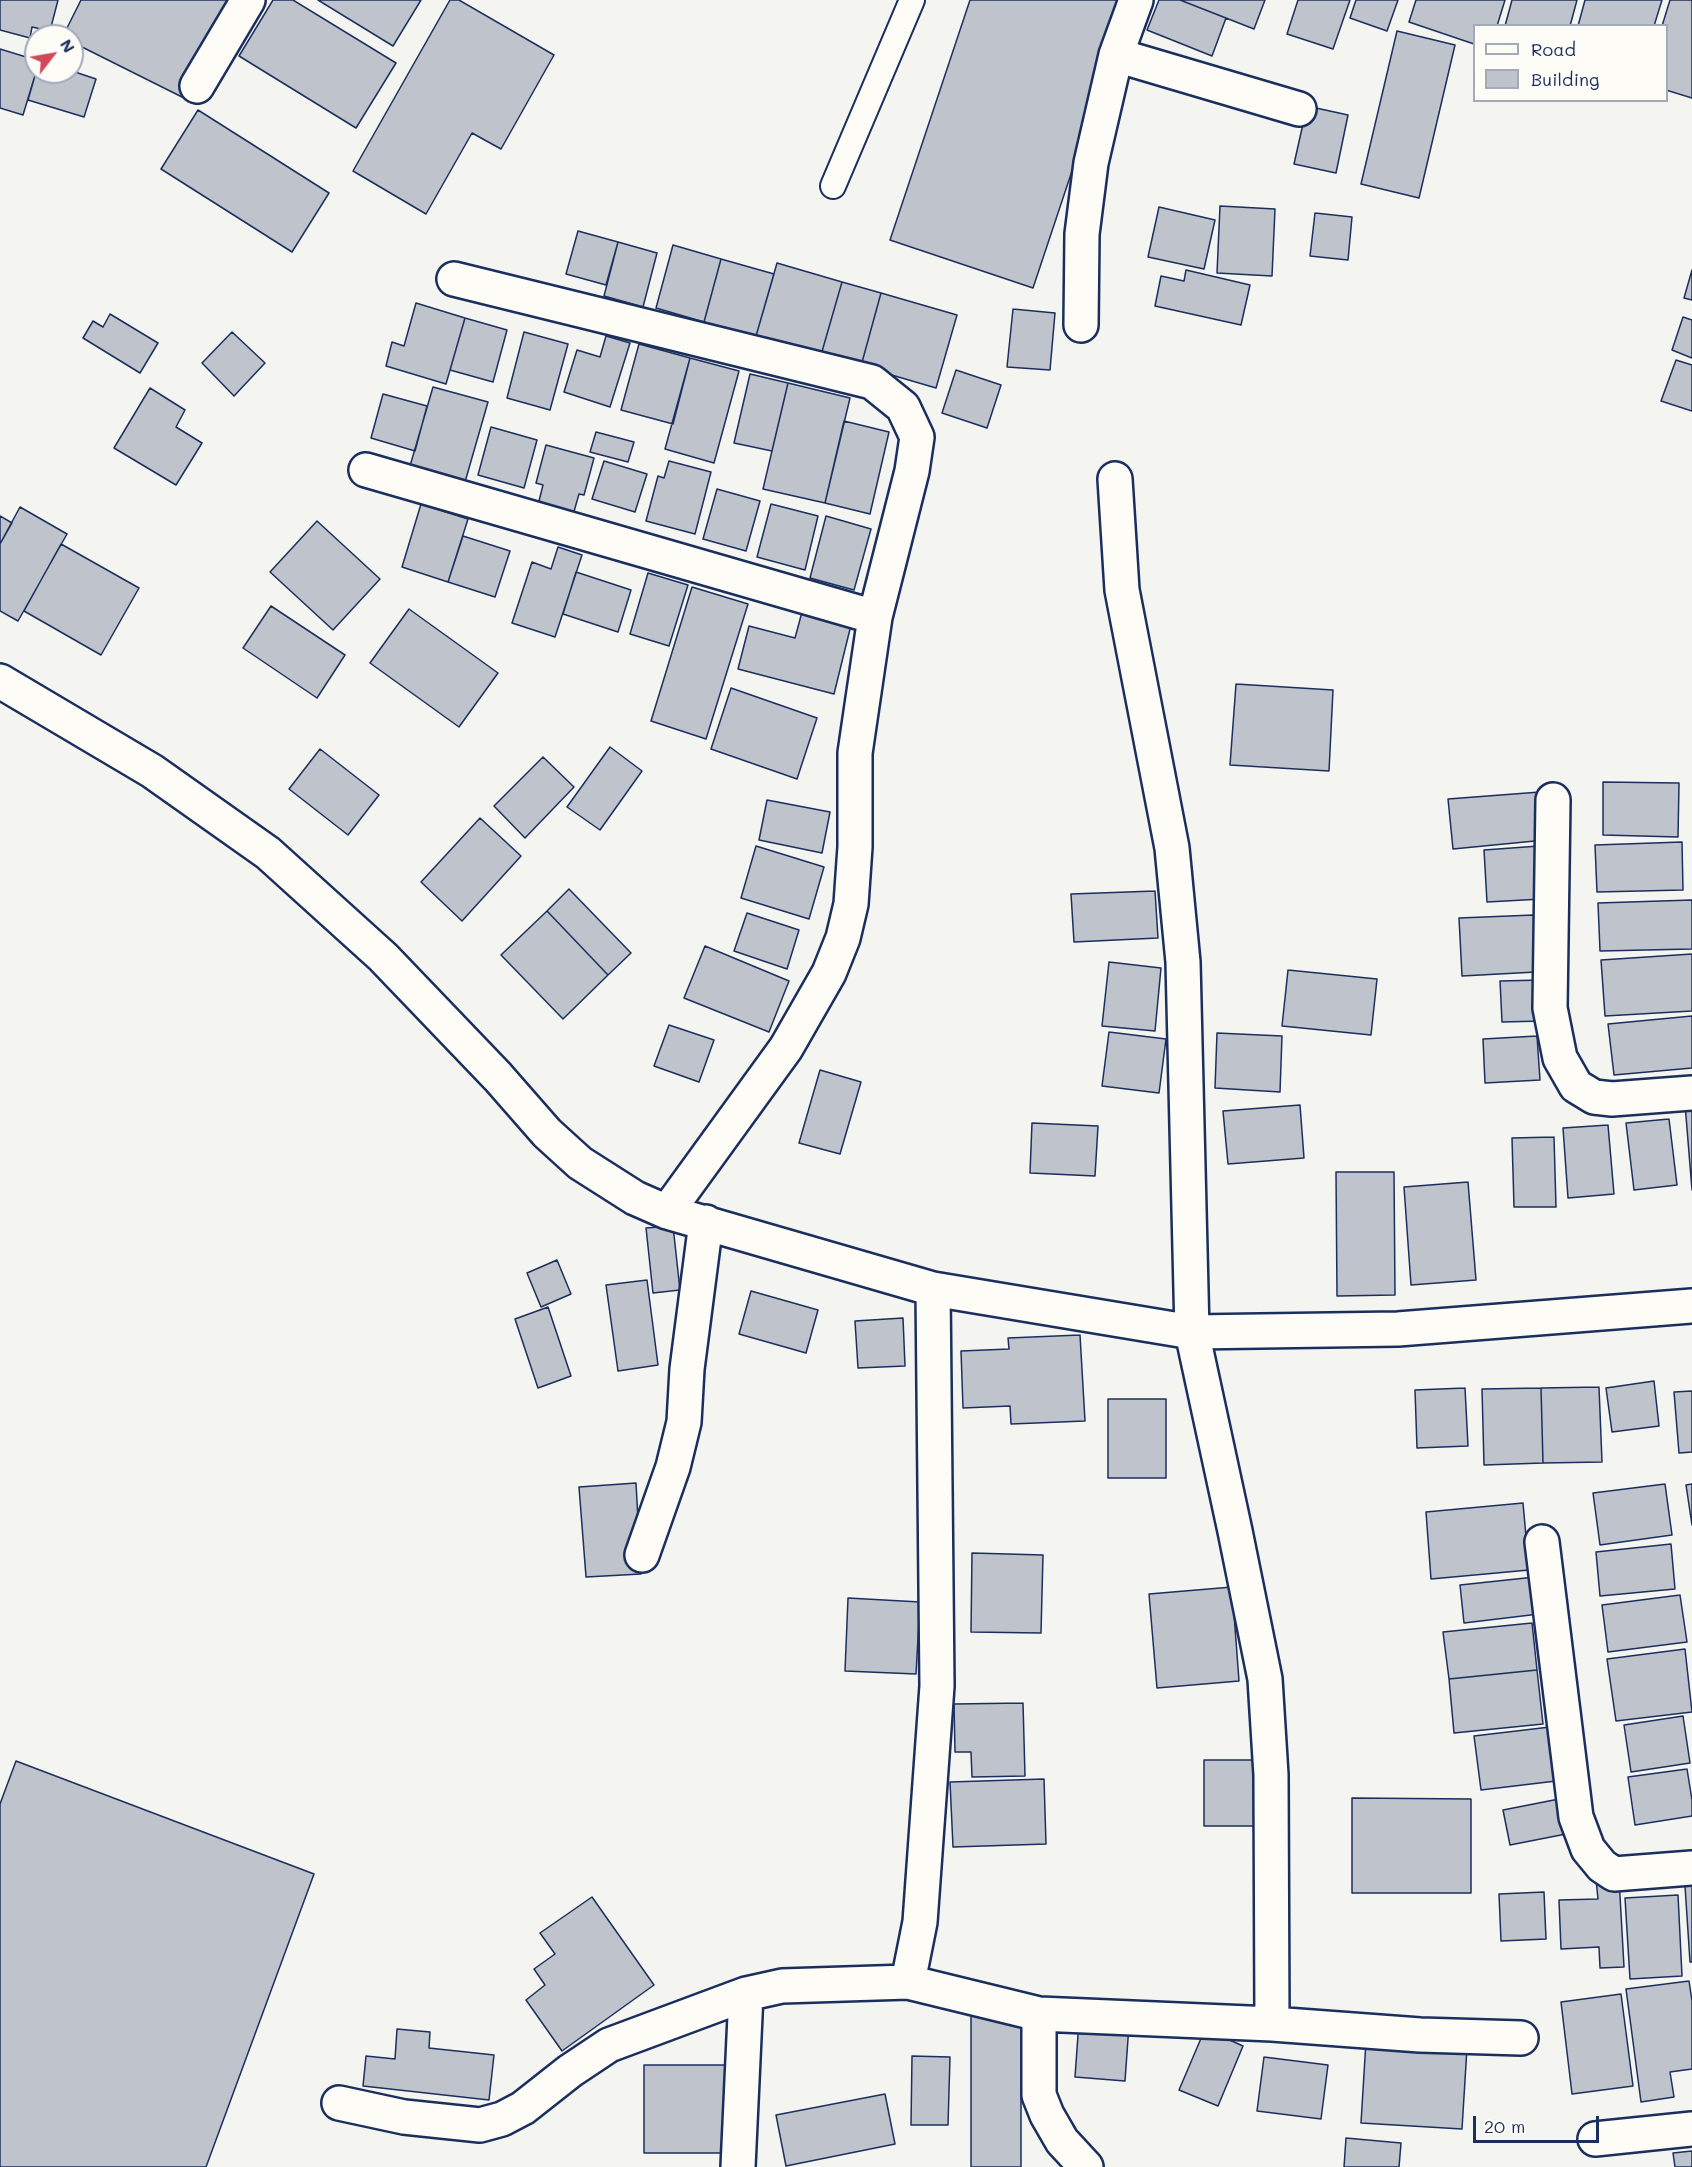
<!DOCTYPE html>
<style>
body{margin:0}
#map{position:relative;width:1692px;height:2167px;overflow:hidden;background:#f4f4f1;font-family:Mali,sans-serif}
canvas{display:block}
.legend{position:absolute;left:1473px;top:24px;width:195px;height:78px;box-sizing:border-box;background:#fdfcf7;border:2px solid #a3aaba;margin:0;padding:8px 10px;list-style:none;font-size:18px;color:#1b2f5e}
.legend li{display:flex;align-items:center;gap:12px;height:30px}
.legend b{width:30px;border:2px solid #a3aaba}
.north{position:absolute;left:24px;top:24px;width:60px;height:60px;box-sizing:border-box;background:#fdfcf7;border:2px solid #a3aaba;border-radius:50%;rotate:59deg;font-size:16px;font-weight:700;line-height:24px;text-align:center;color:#1b2f5e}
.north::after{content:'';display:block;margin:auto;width:21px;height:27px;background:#d1495b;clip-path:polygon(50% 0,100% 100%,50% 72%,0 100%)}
.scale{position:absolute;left:1473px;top:2116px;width:126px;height:27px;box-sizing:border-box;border:3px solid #1b2f5e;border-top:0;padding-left:8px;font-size:18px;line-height:21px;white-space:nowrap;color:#1b2f5e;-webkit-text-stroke:4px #fdfcf7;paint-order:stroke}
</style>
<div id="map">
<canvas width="1692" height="2167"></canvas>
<ul class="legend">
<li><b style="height:8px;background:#fdfcf7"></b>Road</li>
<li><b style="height:16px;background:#bfc3cc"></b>Building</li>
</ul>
<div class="north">N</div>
<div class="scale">20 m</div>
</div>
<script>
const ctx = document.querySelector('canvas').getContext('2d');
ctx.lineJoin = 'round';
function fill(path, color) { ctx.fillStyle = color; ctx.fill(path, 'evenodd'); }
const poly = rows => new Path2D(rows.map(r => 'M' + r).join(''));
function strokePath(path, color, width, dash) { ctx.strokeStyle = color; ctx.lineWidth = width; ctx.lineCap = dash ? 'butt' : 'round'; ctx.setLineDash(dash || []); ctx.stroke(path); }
const building = poly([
 [0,0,58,0,50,31,32,27,30,38,0,30,0,0],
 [81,0,233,0,184,98,72,42,72,36,63,36,81,0],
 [273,0,293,0,396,63,356,128,239,56,273,0],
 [318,0,421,0,393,46,318,0],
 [450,0,459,0,554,55,501,149,472,133,426,214,353,171,450,0],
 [970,0,1129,0,1033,288,890,240,970,0],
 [1159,0,1180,0,1226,18,1212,56,1147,30,1159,0],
 [1180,0,1265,0,1254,29,1180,0],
 [1298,0,1350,0,1333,49,1287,34,1298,0],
 [1356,0,1398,0,1387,31,1350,18,1356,0],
 [1416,0,1505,0,1497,26,1474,26,1474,44,1409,22,1416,0],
 [1512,0,1577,0,1570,26,1505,26,1512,0],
 [1585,0,1662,0,1654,26,1578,26,1585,0],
 [1670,0,1692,0,1692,98,1666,90,1666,26,1662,26,1670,0],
 [1397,31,1455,45,1419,198,1361,184,1397,31],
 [0,49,36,60,36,72,23,115,0,108,0,49],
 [72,71,96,79,84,117,28,100,36,72,72,71],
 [1307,106,1348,115,1336,173,1294,164,1307,106],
 [198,110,329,193,292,252,161,169,198,110],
 [1220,206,1275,209,1272,276,1217,273,1220,206],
 [1159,207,1215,220,1204,269,1148,257,1159,207],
 [1315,213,1352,217,1348,260,1310,256,1315,213],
 [578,231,618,242,606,285,566,274,578,231],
 [618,242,657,253,643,307,604,296,618,242],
 [673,245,721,259,704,322,656,308,673,245],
 [721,259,774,274,756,336,704,322,721,259],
 [777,263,842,282,821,355,756,336,777,263],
 [1186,270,1250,285,1241,325,1155,306,1161,276,1184,281,1186,270],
 [1692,270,1692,300,1684,298,1692,270],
 [842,282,881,293,861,366,821,355,842,282],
 [881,293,957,315,936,388,861,366,881,293],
 [416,303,465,318,446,384,386,366,392,342,404,346,416,303],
 [1013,309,1055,313,1050,370,1007,367,1013,309],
 [110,314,158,343,140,373,83,338,93,321,103,327,110,314],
 [1683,317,1692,320,1692,358,1672,350,1683,317],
 [465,318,507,330,493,382,450,370,465,318],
 [232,332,265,363,234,396,202,363,232,332],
 [524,332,568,344,550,410,507,398,524,332],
 [606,336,630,343,610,407,564,392,577,350,600,357,606,336],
 [639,344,690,358,673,424,621,410,639,344],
 [690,358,739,371,714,463,665,449,690,358],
 [1676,360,1692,365,1692,411,1661,401,1676,360],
 [956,370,1001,385,987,428,942,413,956,370],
 [750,374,788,383,772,451,734,443,750,374],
 [788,383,850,398,825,503,763,489,788,383],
 [433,387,488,402,465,482,410,466,433,387],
 [150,388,185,410,176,427,202,443,176,485,114,448,150,388],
 [383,394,427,406,415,451,371,438,383,394],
 [844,421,889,432,870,514,825,503,844,421],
 [491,427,537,440,524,488,478,475,491,427],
 [596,432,634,442,628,462,590,452,596,432],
 [546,445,594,458,584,495,579,494,573,515,538,505,543,485,536,483,546,445],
 [604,461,647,474,635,512,592,499,604,461],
 [669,461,711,472,695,534,646,521,658,476,664,478,669,461],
 [717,489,760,501,746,551,703,539,717,489],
 [421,504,468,519,448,582,402,567,421,504],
 [771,504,818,516,805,570,757,557,771,504],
 [20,507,67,534,18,621,0,611,0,544,20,507],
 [0,516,12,523,0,544,0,516],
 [826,516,871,529,854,590,810,578,826,516],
 [317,521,380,579,333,630,270,572,317,521],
 [463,536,510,551,495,597,448,582,463,536],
 [61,544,139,588,101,655,24,611,61,544],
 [558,547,582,555,555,637,512,623,532,562,551,569,558,547],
 [576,572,631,590,618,632,563,614,576,572],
 [648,573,688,585,669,646,630,634,648,573],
 [692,587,748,604,706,739,651,721,692,587],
 [271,606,345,655,317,698,243,648,271,606],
 [409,609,498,673,459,727,370,663,409,609],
 [802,612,851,625,834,694,738,669,749,626,795,638,802,612],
 [1236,684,1333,690,1329,771,1230,765,1236,684],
 [731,688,817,718,797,779,711,749,731,688],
 [610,747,642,771,600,830,567,807,610,747],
 [320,749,379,795,348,835,289,789,320,749],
 [543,757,574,787,525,838,494,806,543,757],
 [1603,782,1679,783,1678,837,1603,835,1603,782],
 [1540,792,1545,840,1453,849,1448,799,1540,792],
 [767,800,830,812,822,853,759,840,767,800],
 [480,818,521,856,462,921,421,882,480,818],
 [1682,842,1683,890,1597,892,1595,845,1682,842],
 [756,846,824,867,809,919,741,898,756,846],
 [1539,846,1542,899,1487,902,1484,850,1539,846],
 [569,889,631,953,608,975,547,911,569,889],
 [1155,891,1158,938,1074,942,1071,894,1155,891],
 [1692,900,1692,949,1600,951,1598,903,1692,900],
 [547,911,608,975,563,1019,501,955,547,911],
 [747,913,799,930,787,969,734,951,747,913],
 [1534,915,1536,972,1462,976,1459,918,1534,915],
 [705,946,789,981,769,1032,684,998,705,946],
 [1692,954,1692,1011,1605,1016,1601,960,1692,954],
 [1109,962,1161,968,1155,1031,1102,1026,1109,962],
 [1288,970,1377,979,1371,1035,1282,1026,1288,970],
 [1542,980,1543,1021,1502,1022,1500,981,1542,980],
 [1692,1016,1692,1068,1614,1075,1608,1024,1692,1016],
 [669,1025,714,1040,699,1082,654,1066,669,1025],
 [1109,1032,1166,1039,1159,1093,1102,1086,1109,1032],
 [1217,1033,1282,1036,1280,1092,1215,1088,1217,1033],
 [1537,1036,1540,1080,1485,1083,1483,1039,1537,1036],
 [820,1070,861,1082,840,1154,799,1143,820,1070],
 [1692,1103,1692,1190,1685,1104,1692,1103],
 [1300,1105,1304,1158,1228,1164,1223,1111,1300,1105],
 [1669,1119,1677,1185,1634,1190,1626,1123,1669,1119],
 [1032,1123,1098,1126,1095,1176,1030,1173,1032,1123],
 [1608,1125,1614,1194,1568,1198,1563,1128,1608,1125],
 [1554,1137,1556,1207,1514,1207,1512,1138,1554,1137],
 [1336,1172,1394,1172,1395,1295,1337,1296,1336,1172],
 [1468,1182,1476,1280,1411,1285,1404,1187,1468,1182],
 [673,1226,680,1290,653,1293,646,1228,673,1226],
 [557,1260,571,1294,541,1307,527,1273,557,1260],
 [647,1280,658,1365,618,1371,606,1285,647,1280],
 [751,1291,818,1310,806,1353,739,1334,751,1291],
 [548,1307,571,1376,538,1388,515,1319,548,1307],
 [903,1318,905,1366,858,1368,855,1321,903,1318],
 [1080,1335,1085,1421,1011,1424,1010,1406,963,1408,961,1351,1009,1349,1008,1338,1080,1335],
 [1654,1381,1659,1426,1612,1432,1606,1388,1654,1381],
 [1599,1387,1602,1462,1543,1463,1541,1388,1599,1387],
 [1465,1388,1468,1446,1417,1448,1415,1390,1465,1388],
 [1541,1388,1543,1463,1484,1465,1482,1389,1541,1388],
 [1692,1391,1692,1452,1679,1453,1674,1392,1692,1391],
 [1108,1399,1166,1399,1166,1478,1108,1478,1108,1399],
 [636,1483,641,1574,586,1577,579,1487,636,1483],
 [1665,1484,1672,1535,1600,1545,1593,1493,1665,1484],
 [1692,1484,1692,1525,1686,1485,1692,1484],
 [1523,1503,1529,1570,1431,1579,1426,1512,1523,1503],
 [1671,1544,1675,1589,1600,1596,1596,1552,1671,1544],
 [972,1553,1043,1555,1041,1633,971,1632,972,1553],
 [1535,1577,1539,1614,1464,1623,1460,1585,1535,1577],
 [1232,1587,1239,1681,1157,1688,1149,1594,1232,1587],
 [1680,1595,1687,1642,1608,1652,1602,1605,1680,1595],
 [848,1598,920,1602,916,1674,845,1671,848,1598],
 [1532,1623,1537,1670,1449,1679,1443,1632,1532,1623],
 [1685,1649,1692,1712,1616,1721,1607,1659,1685,1649],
 [1537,1670,1543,1724,1454,1733,1449,1679,1537,1670],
 [1023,1703,1025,1776,972,1777,971,1752,955,1752,954,1704,1023,1703],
 [1683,1716,1690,1763,1631,1772,1624,1725,1683,1716],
 [1550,1727,1556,1781,1481,1790,1474,1736,1550,1727],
 [1204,1760,1258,1760,1258,1826,1204,1826,1204,1760],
 [16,1761,314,1874,206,2167,0,2167,0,1804,16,1761],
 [1687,1769,1692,1800,1692,1816,1635,1825,1628,1777,1687,1769],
 [1044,1779,1046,1844,953,1847,950,1782,1044,1779],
 [1352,1798,1471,1799,1471,1893,1352,1893,1352,1798],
 [1559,1799,1566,1834,1510,1845,1503,1810,1559,1799],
 [1619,1878,1624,1967,1600,1968,1599,1947,1561,1949,1559,1900,1598,1899,1596,1879,1619,1878],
 [1685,1886,1692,1886,1692,1962,1690,1962,1685,1886],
 [1544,1892,1546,1939,1501,1941,1499,1894,1544,1892],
 [1678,1895,1682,1976,1630,1979,1625,1898,1678,1895],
 [592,1897,654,1985,562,2051,526,2000,545,1985,534,1969,555,1954,540,1933,592,1897],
 [1689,1981,1692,2001,1692,2069,1670,2072,1674,2097,1641,2102,1626,1989,1689,1981],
 [1621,1994,1633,2086,1572,2094,1561,2002,1621,1994],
 [971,2013,1021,2013,1021,2167,971,2167,971,2013],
 [1079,2021,1129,2025,1125,2081,1075,2077,1079,2021],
 [397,2029,430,2032,429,2048,494,2055,489,2100,363,2086,366,2056,395,2059,397,2029],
 [1205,2029,1243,2046,1218,2106,1179,2090,1205,2029],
 [1366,2041,1467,2048,1462,2129,1361,2123,1366,2041],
 [912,2056,950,2057,948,2125,911,2125,912,2056],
 [1264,2057,1328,2065,1321,2119,1257,2111,1264,2057],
 [644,2065,728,2065,728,2153,644,2153,644,2065],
 [885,2094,895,2144,786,2166,776,2115,885,2094],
 [1346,2138,1401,2143,1399,2167,1344,2167,1346,2138],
 [1692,2151,1692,2167,1675,2167,1673,2153,1692,2151]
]);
fill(building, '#bfc3cc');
strokePath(building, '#1b2f5e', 1.5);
const service = poly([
 [833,186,912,0]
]);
const minor = poly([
 [1116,55,1299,109],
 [197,86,248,0],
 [454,279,872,382,903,407,917,437,912,471,875,617,855,753,855,847,851,904,843,938,829,973,786,1048,667,1212],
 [1081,325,1082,234,1091,163,1116,55,1136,0],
 [366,470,875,617],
 [1115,479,1122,590,1172,848,1183,962,1192,1332,1235,1531,1265,1679,1271,1775,1272,2024],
 [0,681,152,771,268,853,383,957,498,1077,547,1133,580,1163,635,1198,667,1212,933,1289,1192,1332,1398,1329,1692,1306],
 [1553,800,1550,1008,1560,1058,1576,1086,1594,1097,1612,1099,1692,1093],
 [1542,1542,1576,1817,1588,1849,1602,1866,1614,1874,1692,1868],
 [642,1555,673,1467,684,1422,687,1369,706,1222],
 [908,1982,1039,2014,1272,2024,1420,2035,1521,2038],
 [1039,2014,1039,2095,1047,2115,1062,2141,1086,2167],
 [339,2103,404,2117,480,2125,502,2119,523,2108,570,2071,609,2045,746,1994,782,1986,908,1982,920,1922,937,1686,933,1289],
 [1595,2139,1692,2129],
 [738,2167,746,1994]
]);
strokePath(service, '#1b2f5e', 28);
strokePath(minor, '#1b2f5e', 38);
strokePath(service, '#fdfcf7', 24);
strokePath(minor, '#fdfcf7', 33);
</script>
